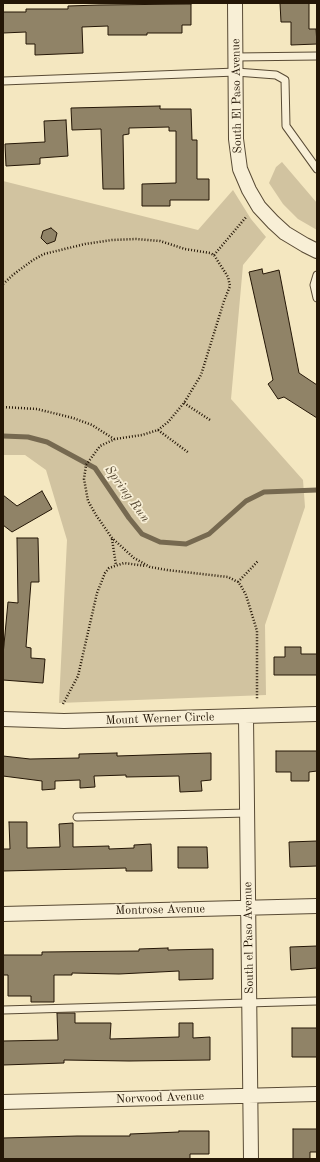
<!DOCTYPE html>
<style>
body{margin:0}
#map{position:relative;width:320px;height:1162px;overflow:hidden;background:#f4e7c0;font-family:"Old Standard TT",serif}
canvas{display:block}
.frame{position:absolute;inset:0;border:4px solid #241606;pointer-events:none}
</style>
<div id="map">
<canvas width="320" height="1162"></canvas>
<div class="frame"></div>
</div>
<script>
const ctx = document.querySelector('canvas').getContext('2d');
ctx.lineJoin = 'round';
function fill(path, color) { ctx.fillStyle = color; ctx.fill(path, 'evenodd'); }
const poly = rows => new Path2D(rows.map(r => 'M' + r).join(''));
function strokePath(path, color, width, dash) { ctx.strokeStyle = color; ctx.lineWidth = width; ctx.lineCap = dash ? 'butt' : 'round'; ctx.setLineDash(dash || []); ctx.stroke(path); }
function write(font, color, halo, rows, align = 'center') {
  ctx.font = font + ' "Old Standard TT",serif'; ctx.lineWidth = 3.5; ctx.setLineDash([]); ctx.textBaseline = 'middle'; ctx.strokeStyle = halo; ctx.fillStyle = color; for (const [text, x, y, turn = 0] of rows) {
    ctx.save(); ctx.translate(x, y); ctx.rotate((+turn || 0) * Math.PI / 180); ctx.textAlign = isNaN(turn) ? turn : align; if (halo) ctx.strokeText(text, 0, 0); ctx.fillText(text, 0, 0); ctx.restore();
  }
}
fill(poly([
 [282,162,317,203,317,230,298,219,283,204,269,183,276,167],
 [3,181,198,230,233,190,251,219,266,237,243,265,231,399,303,480,305,507,265,625,266,695,59,703,67,540,46,470,25,455,3,455]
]), '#d1c3a0');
strokePath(poly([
 [3,436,28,437,47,442,95,468,129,518,142,534,160,542,186,544,209,534,246,501,264,492,317,490]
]), '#766950', 5);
const building = poly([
 [280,3,309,3,309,29,316,29,317,44,291,45,291,22,281,22,280,3],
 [191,4,191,25,182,25,182,33,147,33,147,35,108,35,108,26,82,27,83,53,35,55,35,44,26,44,26,32,3,33,3,12,26,12,26,9,68,9,68,6,99,5,191,4],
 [160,106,160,109,191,109,192,140,197,140,197,179,209,179,209,200,170,200,170,206,142,206,142,184,176,183,176,131,169,131,169,127,129,128,129,134,123,135,124,189,103,189,101,129,72,130,71,108,160,106],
 [66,120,68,156,40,158,40,164,6,166,5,144,45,142,44,121,66,120],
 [51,228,57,233,55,241,47,244,41,238,43,231,51,228],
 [262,269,263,274,279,270,299,373,317,385,317,418,284,397,278,399,268,384,273,380,249,272,262,269],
 [42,491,52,509,12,532,3,525,3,495,17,506,42,491],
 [17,538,38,538,39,582,31,582,26,647,31,648,31,658,45,659,43,683,3,680,3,655,8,602,18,603,17,538],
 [285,647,301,647,301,654,317,654,317,675,274,675,274,657,285,657,285,647],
 [276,751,317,751,317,771,309,772,309,781,291,781,291,772,276,772,276,751],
 [117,753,117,756,211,753,211,780,201,781,202,791,180,792,179,776,126,777,126,775,94,776,95,787,80,788,80,780,55,781,55,789,42,790,42,781,3,776,3,756,30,759,79,758,79,754,117,753],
 [9,822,27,822,27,848,60,847,59,824,73,823,73,847,109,846,109,849,134,848,134,845,151,844,152,871,126,871,126,868,3,871,3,849,10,849,9,822],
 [317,841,317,866,290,867,289,842,317,841],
 [178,847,207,847,208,868,178,868,178,847],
 [317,946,317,968,291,970,290,947,317,946],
 [168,948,168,950,213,949,213,979,179,980,179,971,119,974,72,973,72,975,54,975,54,1002,31,1002,31,996,8,996,8,975,3,975,3,955,42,955,42,952,139,951,139,949,168,948],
 [57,1013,75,1013,75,1023,111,1023,110,1039,179,1037,179,1023,193,1023,193,1038,210,1037,210,1060,129,1061,64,1060,64,1063,3,1065,3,1041,58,1040,57,1013],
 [292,1028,317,1028,317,1057,292,1057,292,1028],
 [293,1129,317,1129,317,1152,310,1152,310,1159,293,1159,293,1129],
 [179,1131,209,1131,209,1154,190,1154,190,1159,3,1159,3,1138,77,1136,130,1136,130,1134,179,1132,179,1131]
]);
fill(building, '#908367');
strokePath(building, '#241606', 1);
const service = poly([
 [236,57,317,56],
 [3,81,236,72,276,75,285,80,286,126,317,169],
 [317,275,314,285,317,298],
 [77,817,248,813],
 [3,1010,317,1001]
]);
const minor = poly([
 [235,3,236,139,240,169,249,190,259,207,273,222,285,233,305,245,317,251],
 [246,717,251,1159],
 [3,719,64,721,317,714],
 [3,914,317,906],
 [3,1102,317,1094]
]);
strokePath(service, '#584a34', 9);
strokePath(minor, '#584a34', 16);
strokePath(poly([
 [214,255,247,216],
 [3,284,14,274,33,260,44,254,85,244,112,240,136,239,160,241,185,249,210,253,214,255,228,277,230,286,224,301,201,375,184,403,168,422,158,430,142,435,115,439,100,446,86,465,84,479,88,501,96,515,112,538,134,558,150,567,167,570,228,577,238,582,241,586,246,595,257,631,257,699],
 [184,403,210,420],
 [3,407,37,409,73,418,92,425,114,439],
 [158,430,189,453],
 [112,539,116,565],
 [238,582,258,561],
 [63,704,78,676,97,593,105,573,109,568,124,563,146,566]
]), '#241606', 2.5, [1, 2]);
strokePath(service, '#f8efd6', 7);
strokePath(minor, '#f8efd6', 14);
write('12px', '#241606', '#f8efd6', [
 ["South El Paso Avenue",237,96,-91],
 ["Mount Werner Circle",160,719,-2],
 ["Montrose Avenue",160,910,-1],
 ["South el Paso Avenue",249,938,-91],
 ["Norwood Avenue",160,1098,-2]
]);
write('italic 13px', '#5b4d37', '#f8efd6', [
 ["Spring Run",127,494,54]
]);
</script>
